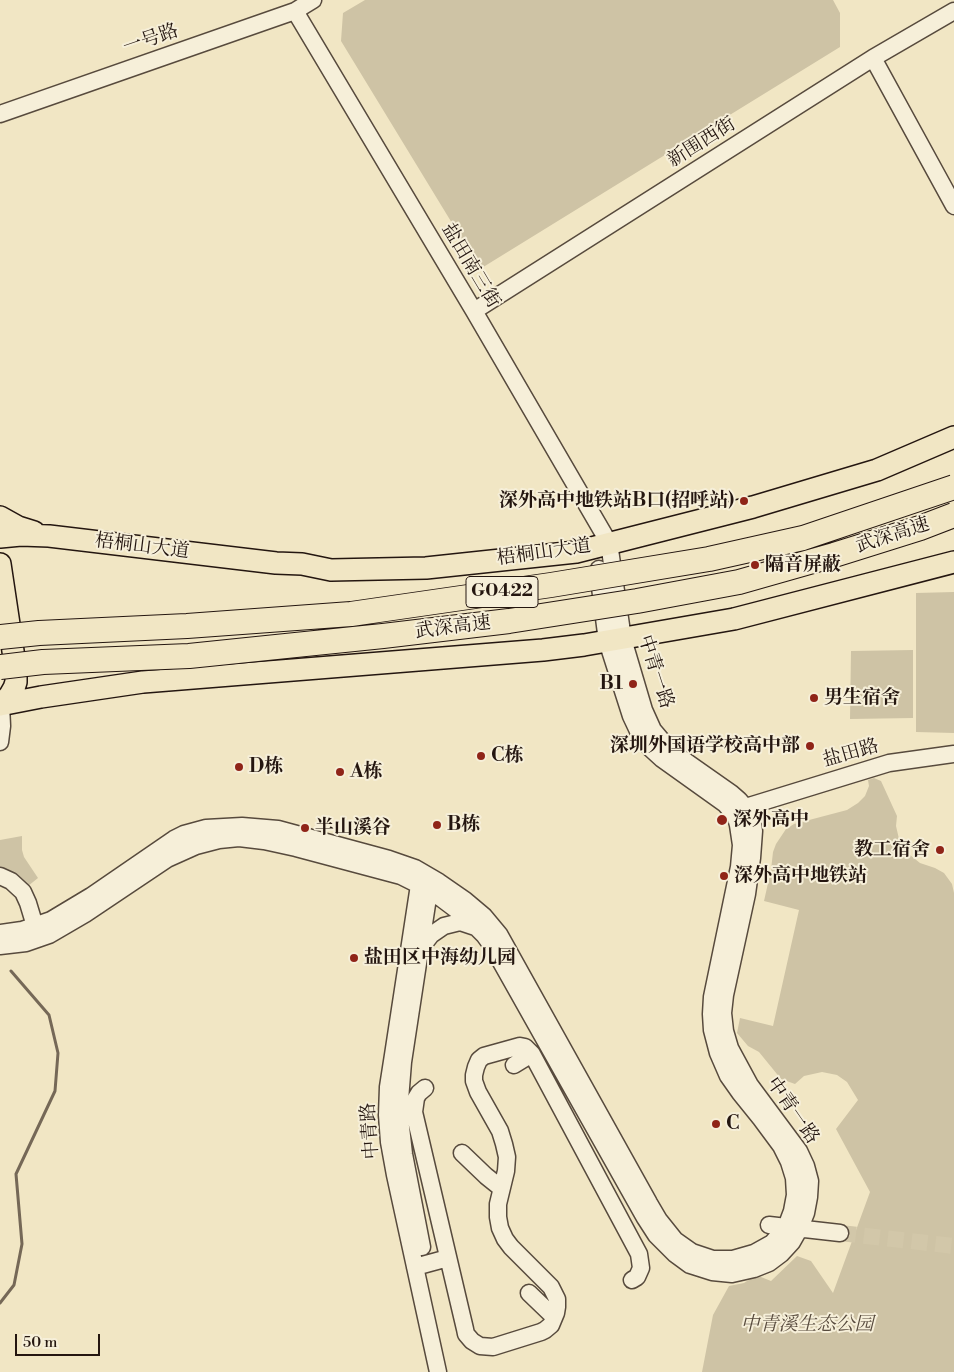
<!DOCTYPE html>
<meta charset="utf-8">
<style>
body{margin:0}
#map{position:relative;width:954px;height:1372px;overflow:hidden;background:#f1e6c4;font-family:"Libre Bodoni",serif}
canvas{display:block}
.scale{position:absolute;left:15px;top:1334px;width:85px;height:22px;box-sizing:border-box;border:2px solid #241610;border-top:0;padding-left:6px;font-size:15px;line-height:18px;white-space:nowrap;color:#241610;-webkit-text-stroke:4px #f6efd9;paint-order:stroke}
</style>
<div id="map">
<canvas width="954" height="1372"></canvas>
<div class="scale">50 m</div>
</div>
<script>
const ctx = document.querySelector('canvas').getContext('2d');
ctx.lineJoin = 'round';
function fill(path, color) { ctx.fillStyle = color; ctx.fill(path, 'evenodd'); }
const poly = rows => new Path2D(rows.map(r => 'M' + r).join(''));
function strokePath(path, color, width, dash) { ctx.strokeStyle = color; ctx.lineWidth = width; ctx.lineCap = dash ? 'butt' : 'round'; ctx.setLineDash(dash || []); ctx.stroke(path); }
function write(font, color, halo, rows, align = 'center') {
  ctx.font = font + ' "Libre Bodoni","Noto Serif SC",serif'; ctx.lineWidth = 4; ctx.setLineDash([]); ctx.textBaseline = 'middle'; ctx.strokeStyle = halo; ctx.fillStyle = color; for (const [text, x, y, turn = 0] of rows) {
    ctx.save(); ctx.translate(x, y); ctx.rotate((+turn || 0) * Math.PI / 180); ctx.textAlign = isNaN(turn) ? turn : align; if (halo) ctx.strokeText(text, 0, 0); ctx.fillText(text, 0, 0); ctx.restore();
  }
}
fill(poly([
 [365,0,833,0,840,13,840,47,480,269,341,41,343,13],
 [954,592,954,733,916,732,916,593],
 [913,650,913,718,850,719,851,651],
 [874,778,881,781,897,816,896,826,899,839,910,855,920,863,935,868,944,873,952,884,954,893,954,1372,702,1372,713,1315,729,1286,744,1283,756,1275,771,1281,797,1256,811,1261,833,1293,870,1192,836,1129,858,1100,847,1082,837,1075,822,1072,804,1076,795,1084,781,1079,759,1052,748,1046,737,1033,740,1018,773,1026,799,910,764,901,771,870,773,852,776,844,786,829,794,824,847,810,858,803,865,796,869,786,868,780],
 [22,836,22,850,24,857,38,878,23,890,0,875,0,840]
]), '#cec3a5');
strokePath(poly([
 [0,1303,14,1285,22,1244,16,1174,55,1091,58,1053,49,1015,11,971]
]), '#756857', 3);
strokePath(poly([
 [840,1233,954,1246]
]), '#d2c7a9', 16, [16, 8]);
const minor = poly([
 [873,58,954,206],
 [0,114,295,11,313,0],
 [474,311,873,58,954,11],
 [0,742,2,726,1,705],
 [736,810,889,763,954,754],
 [0,876,11,881,23,892,28,903,38,936],
 [423,878,419,885,393,1055,388,1087,387,1115,389,1142,395,1175,438,1372],
 [0,933,22,930,51,920,91,896,174,839,184,834,206,828,242,826,278,829,389,859,415,868,439,882,465,900,484,916,499,934,649,1203,659,1220,675,1240,692,1252,713,1259,733,1259,754,1253,772,1243,786,1227,792,1211,795,1195,794,1178,789,1162,781,1146,761,1119,740,1093,728,1076,718,1053,712,1030,711,1014,712,997,739,867,741,845,738,825,736,818,732,812,725,804,662,759,650,748,639,733,631,716,607,641,598,572,599,569],
 [0,946,26,943,49,935,85,914,167,859,196,846,219,840,239,838,264,841,296,848,401,876,419,885,442,899,466,917,484,935,492,946,645,1218,656,1235,675,1254,690,1265,712,1272,732,1274,754,1269,769,1263,781,1254,792,1242,800,1228,806,1213,809,1197,810,1181,806,1166,799,1151,750,1085,730,1048,725,1031,723,1013,725,995,747,894,752,858,754,831,752,819,745,807,739,800,731,793,674,753,664,743,653,730,644,710,623,639,609,543,474,311,295,11],
 [422,949,424,944,431,935,444,926,460,922,475,927],
 [514,1065,532,1054],
 [425,1088,419,1093,416,1098,414,1112,465,1329,466,1334,472,1341,480,1346,493,1347,541,1332,545,1330,551,1325,556,1313,557,1307,557,1299,551,1287,511,1247,505,1239,500,1228,498,1217,498,1204,506,1171,507,1157,504,1144,500,1131,478,1092,474,1081,474,1075,476,1067,479,1060,484,1056,520,1046,525,1047,532,1054,639,1254,641,1268,637,1277,632,1280],
 [462,1153,486,1176,501,1188],
 [769,1225,840,1233],
 [422,1247,404,1154,400,1118,400,1100,403,1062,429,891,427,881],
 [415,1267,448,1258],
 [529,1293,554,1317]
]);
const major = poly([
 [0,517,18,527,34,532],
 [0,537,21,535,49,536,276,563,302,564,331,570,426,568,576,552,753,507,877,470,954,437],
 [0,564,16,671,16,682,14,688,10,695,1,705],
 [0,705,41,697,143,682,543,650,584,645,734,619,954,562]
]);
strokePath(minor, '#574a3d', 19);
strokePath(major, '#241610', 24);
strokePath(minor, '#f6efd9', 16);
strokePath(major, '#f1e6c4', 21);
const highwayBridge = poly([
 [0,637,39,633,187,626,351,614,551,585,709,559,803,538,954,487],
 [0,667,43,662,189,656,383,636,509,621,637,601,739,582,834,555,920,528,954,515]
]);
strokePath(highwayBridge, '#241610', 26, []);
strokePath(highwayBridge, '#f1e6c4', 24);
for (const [x, y, r, color] of [
 [744,501,5,"#8f2418"],
 [755,565,5,"#8f2418"],
 [633,684,5,"#8f2418"],
 [814,698,5,"#8f2418"],
 [810,746,5,"#8f2418"],
 [481,756,5,"#8f2418"],
 [239,767,5,"#8f2418"],
 [340,772,5,"#8f2418"],
 [722,820,6,"#8f2418"],
 [437,825,5,"#8f2418"],
 [305,828,5,"#8f2418"],
 [940,850,5,"#8f2418"],
 [724,876,5,"#8f2418"],
 [354,958,5,"#8f2418"],
 [716,1124,5,"#8f2418"]
]) { const dot = new Path2D(); dot.arc(x, y, r, 0, 2 * Math.PI); ctx.fillStyle = color; ctx.fill(dot); strokePath(dot, '#f6efd9', 2); }
for (const [x, y, w] of [
 [502,592,72]
]) { const box = new Path2D(); box.roundRect(x - w / 2, y - 15.5, w, 31, 4); ctx.fillStyle = '#f6efd9'; ctx.fill(box); strokePath(box, '#241610', 1); }
write('bold 18px', '#241610', null, [
 ["G0422",502,592]
]);
write('19px', '#241610', '#f6efd9', [
 ["一号路",151,40,-19],
 ["新围西街",702,143,-32],
 ["盐田南三街",470,266,59],
 ["武深高速",893,536,-18],
 ["梧桐山大道",142,547,7],
 ["梧桐山大道",544,553,-8],
 ["武深高速",453,628,-7],
 ["中青一路",655,672,72],
 ["盐田路",851,754,-16],
 ["中青一路",792,1111,55],
 ["中青路",371,1131,-94]
]);
write('bold 19px', '#241610', '#f6efd9', [
 ["深外高中地铁站B口(招呼站)",734,501,"right"],
 ["隔音屏蔽",765,565],
 ["B1",623,684,"right"],
 ["男生宿舍",824,698],
 ["深圳外国语学校高中部",800,746,"right"],
 ["C栋",491,756],
 ["D栋",249,767],
 ["A栋",350,772],
 ["深外高中",733,820],
 ["B栋",447,825],
 ["半山溪谷",315,828],
 ["教工宿舍",930,850,"right"],
 ["深外高中地铁站",734,876],
 ["盐田区中海幼儿园",364,958],
 ["C",726,1124]
], 'left');
write('italic 19px', '#574a3d', '#f6efd9', [
 ["中青溪生态公园",807,1325]
]);
</script>
